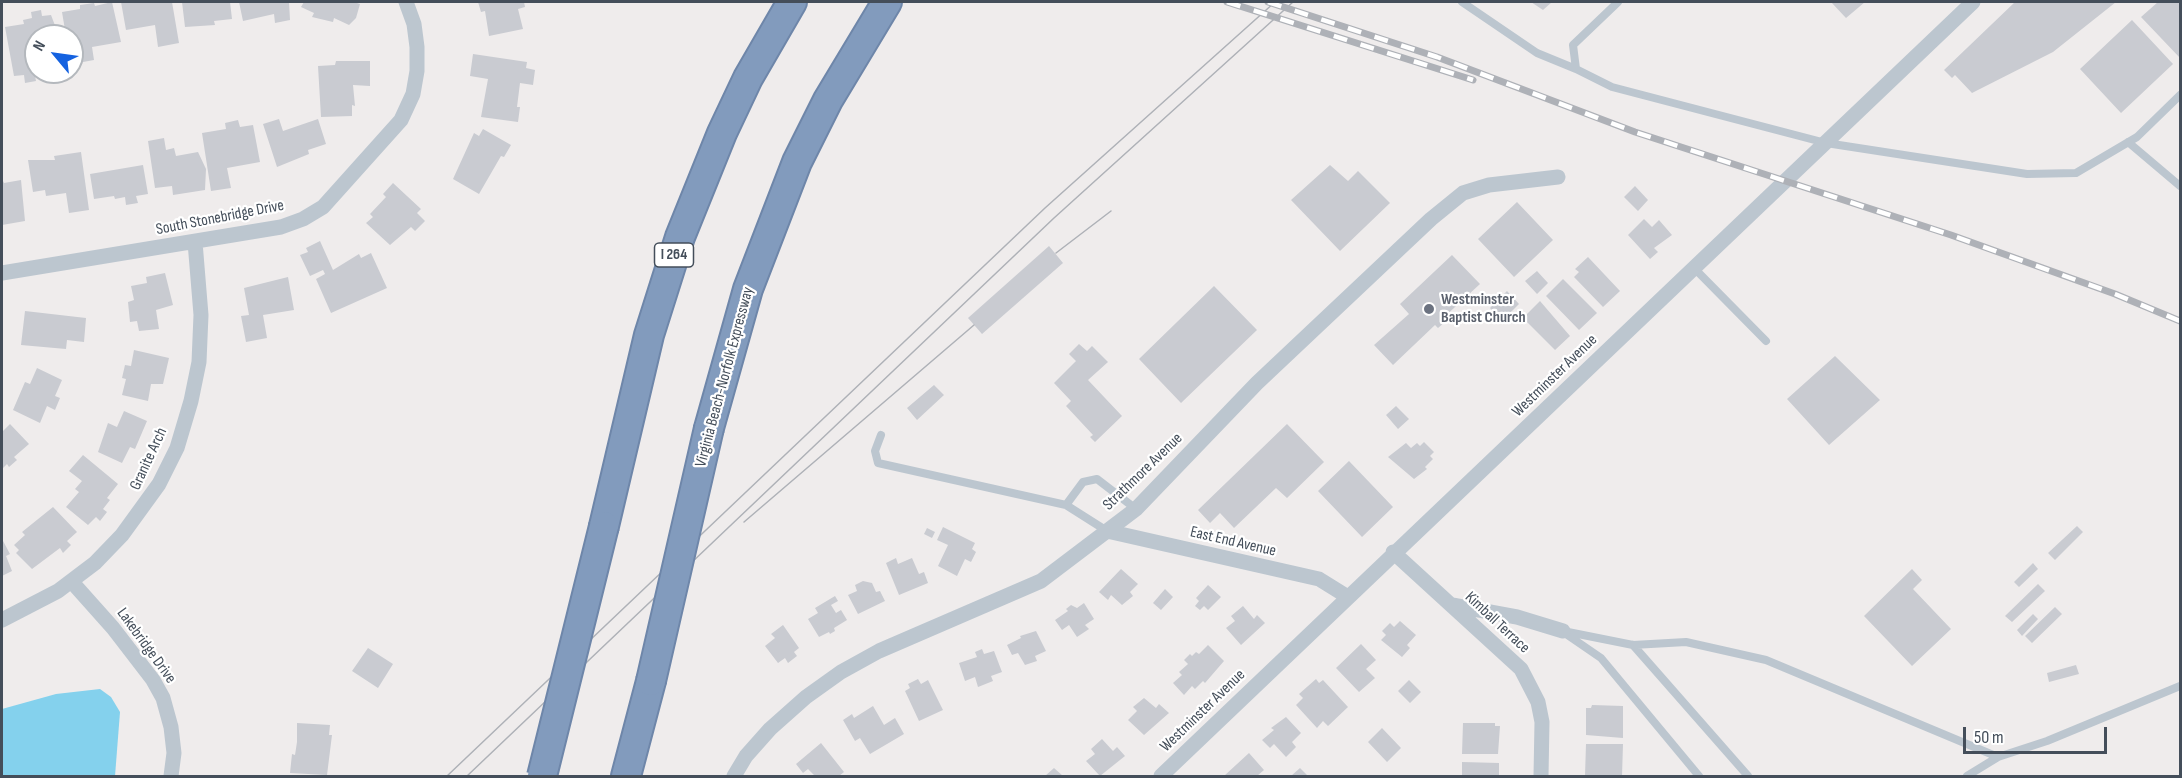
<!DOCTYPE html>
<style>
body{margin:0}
#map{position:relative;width:2182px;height:778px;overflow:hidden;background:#efecec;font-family:"Sofia Sans Condensed",sans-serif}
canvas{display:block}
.frame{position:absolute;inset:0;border:3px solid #444e5a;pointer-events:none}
.north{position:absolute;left:24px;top:24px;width:60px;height:60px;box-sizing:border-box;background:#fff;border:2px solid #b4b8bd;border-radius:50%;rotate:299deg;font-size:16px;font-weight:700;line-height:24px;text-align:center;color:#444e5a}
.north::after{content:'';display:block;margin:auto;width:21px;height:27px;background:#1562e0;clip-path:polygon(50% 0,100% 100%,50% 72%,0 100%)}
.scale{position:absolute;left:1963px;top:727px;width:144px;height:27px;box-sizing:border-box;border:3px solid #444e5a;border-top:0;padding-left:8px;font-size:18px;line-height:21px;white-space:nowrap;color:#444e5a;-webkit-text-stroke:4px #fff;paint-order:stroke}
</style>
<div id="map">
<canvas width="2182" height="778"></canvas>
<div class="frame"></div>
<div class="north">N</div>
<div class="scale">50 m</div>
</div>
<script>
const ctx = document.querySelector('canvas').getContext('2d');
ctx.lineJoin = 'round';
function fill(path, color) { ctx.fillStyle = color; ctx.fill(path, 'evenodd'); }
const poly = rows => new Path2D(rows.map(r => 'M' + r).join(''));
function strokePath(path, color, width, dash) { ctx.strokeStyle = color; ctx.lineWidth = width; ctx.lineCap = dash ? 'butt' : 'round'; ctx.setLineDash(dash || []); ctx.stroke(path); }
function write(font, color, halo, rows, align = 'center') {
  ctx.font = font + ' "Sofia Sans Condensed",sans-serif'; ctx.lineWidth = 4.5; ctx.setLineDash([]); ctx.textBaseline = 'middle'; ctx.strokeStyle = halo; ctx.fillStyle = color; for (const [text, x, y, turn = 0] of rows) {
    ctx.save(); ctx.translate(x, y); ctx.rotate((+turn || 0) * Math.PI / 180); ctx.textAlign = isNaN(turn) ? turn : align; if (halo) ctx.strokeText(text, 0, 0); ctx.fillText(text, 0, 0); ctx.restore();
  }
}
fill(poly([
 [100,689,111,697,120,712,115,776,2,776,2,709,56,694]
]), '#84d1ed');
fill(poly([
 [112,2,121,42,92,47,94,60,72,64,72,36,66,36,62,12,80,9,80,5,94,3,95,6],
 [121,2,172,2,179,43,158,47,155,25,126,30],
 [182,2,230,2,232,19,214,21,215,25,185,27],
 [239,2,289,2,290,20,275,23,274,14,243,21],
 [304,2,354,2,360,4,356,18,349,25,334,18,333,22,312,17,314,13,301,7],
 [478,2,524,2,525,7,518,9,523,29,489,36,485,11,481,12],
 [1531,2,1552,2,1543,10],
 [1831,2,1865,2,1846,18],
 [2015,2,2116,2,2053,52,1972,93,1955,75,1952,78,1944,70],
 [2158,2,2180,2,2180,58,2141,17],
 [41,10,42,16,51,15,59,36,36,36,36,50,30,51,36,81,25,83,24,75,14,76,5,27,24,24,23,20,32,18,31,12],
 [2132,20,2173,64,2121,113,2080,69],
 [473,54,527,62,526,68,535,70,533,85,520,83,517,107,520,107,518,122,481,117,488,79,470,76],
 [336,61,370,61,370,86,353,85,355,106,352,105,352,116,321,117,318,66,335,65],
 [279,119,283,131,318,119,326,144,308,150,309,154,277,167,263,124],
 [238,120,240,127,253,125,260,162,227,168,231,188,211,191,202,133,226,129,225,123],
 [483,129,511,145,504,157,501,156,479,194,453,179,474,133,479,136],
 [164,138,166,150,174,148,176,156,198,152,206,169,205,190,173,195,172,186,155,188,148,141],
 [81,152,89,210,69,213,66,193,46,196,45,190,33,192,28,160,55,160,54,156],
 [143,165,148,194,136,196,138,203,126,205,125,197,115,199,114,196,94,199,90,174],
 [1330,165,1348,181,1358,171,1390,203,1340,251,1291,200],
 [2,179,4,183,21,180,25,221,2,225],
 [393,183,421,209,417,213,425,221,415,231,411,227,390,245,366,223,373,217,370,214,386,197,383,194],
 [1635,186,1648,200,1638,211,1624,197],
 [1517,202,1553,240,1514,277,1478,239],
 [1644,219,1652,227,1659,220,1672,235,1654,248,1658,252,1650,259,1628,235],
 [320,241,333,270,359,254,361,258,371,253,387,288,331,313,316,279,325,274,323,270,310,276,300,255,308,252,306,248],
 [1049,246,1063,263,982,334,968,318],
 [1452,255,1480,284,1442,319,1445,322,1438,328,1435,325,1393,365,1374,345,1409,314,1400,304],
 [1588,257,1620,291,1603,307,1574,277,1579,272,1575,269],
 [1537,271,1548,283,1537,294,1525,281],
 [165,273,173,305,156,310,159,329,139,331,137,321,130,322,128,302,134,300,131,286,147,283,146,277],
 [288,277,294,310,263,315,267,338,246,342,241,316,249,315,244,288],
 [1563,279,1597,313,1579,330,1546,296],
 [1214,286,1257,330,1181,403,1139,359],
 [1507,291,1519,304,1502,321,1490,308],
 [1540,301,1570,336,1555,350,1523,318],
 [25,311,86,318,84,342,67,340,66,349,21,345],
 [1079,344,1087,351,1092,346,1108,362,1088,380,1122,416,1095,442,1090,437,1093,435,1066,406,1071,401,1054,383,1076,361,1069,354],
 [134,350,169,358,163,384,151,384,148,401,122,395,126,379,122,378,125,365,131,366],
 [1835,356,1880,400,1829,445,1787,399],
 [37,368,62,380,55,396,60,398,55,410,47,406,40,423,13,410,25,382,30,384],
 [934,385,944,395,917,420,907,408],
 [1396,406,1409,419,1398,429,1386,415],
 [124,411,147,421,135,449,130,447,122,463,98,452,108,423,117,427],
 [10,424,29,444,14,457,17,460,9,467,7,464,2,469,2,432],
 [1287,424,1324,462,1287,498,1276,488,1234,528,1220,513,1210,523,1198,510],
 [1424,442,1434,452,1430,456,1433,459,1425,467,1427,469,1414,479,1388,457,1406,443,1411,448,1417,443,1420,446],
 [83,455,118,484,107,498,110,500,103,509,107,512,100,521,96,517,88,525,66,507,79,492,75,489,82,481,69,471],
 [1349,461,1393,507,1362,537,1318,491],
 [53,507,77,532,67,541,71,545,63,553,60,548,32,569,16,553,19,550,14,545,25,535,22,532],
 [2077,526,2083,532,2055,560,2048,553],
 [943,527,975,543,972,549,976,552,971,562,965,559,957,576,938,566,948,545,937,540],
 [927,528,935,532,932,538,924,534],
 [2,539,10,554,6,556,12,571,2,576],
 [896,558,898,564,912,558,919,574,924,572,928,583,899,595,886,563],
 [2033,563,2038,569,2019,587,2014,582],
 [1121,569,1138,584,1130,592,1133,596,1122,605,1111,595,1108,600,1099,592],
 [1912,569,1922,580,1913,589,1951,629,1912,666,1864,616],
 [863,581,872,583,876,592,880,591,885,601,858,614,848,595,857,591,855,585],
 [2038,584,2045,591,2012,622,2005,616],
 [1208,585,1221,597,1208,610,1204,606,1200,610,1195,606,1199,601,1196,598],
 [1165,589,1173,597,1161,610,1153,603],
 [835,596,838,601,831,605,836,613,841,610,847,620,834,628,835,631,830,634,829,632,819,637,808,619,818,613,815,608],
 [1084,603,1094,619,1085,625,1089,629,1077,637,1069,625,1062,630,1055,620,1068,611,1066,609,1071,605,1077,608],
 [1243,606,1254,619,1257,615,1265,623,1241,645,1226,628,1235,621,1231,616],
 [2055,607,2062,614,2032,643,2025,636],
 [2033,614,2038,619,2022,636,2017,630],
 [1400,621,1416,635,1407,645,1410,648,1402,657,1381,640,1386,635,1382,631,1390,623,1394,627],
 [783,625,799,648,794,652,797,656,788,663,785,658,778,663,765,646,775,638,771,634],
 [1036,631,1046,651,1035,656,1037,661,1025,665,1018,653,1012,655,1007,645,1021,638,1020,636],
 [1361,644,1376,660,1366,669,1375,678,1359,692,1336,668],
 [1208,645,1224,661,1205,683,1203,681,1195,689,1192,686,1184,695,1173,683,1182,675,1179,672,1188,664,1184,660,1190,654,1192,656,1196,652,1199,654],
 [368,648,393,664,378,688,352,671],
 [982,649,984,654,994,651,1002,672,991,676,993,681,978,687,975,677,965,681,959,663,977,657,975,652],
 [2076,665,2079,674,2049,682,2047,673],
 [918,679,921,684,928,680,943,710,919,721,905,691,910,688,908,684],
 [1316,679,1319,683,1323,680,1348,707,1328,726,1323,721,1317,728,1296,705,1303,698,1299,694],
 [1409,680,1421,692,1410,703,1398,691],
 [1144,698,1156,708,1159,704,1169,713,1144,735,1128,720,1137,711,1133,707],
 [1592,705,1623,706,1623,738,1586,735,1586,708,1591,708],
 [873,706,884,725,895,718,904,734,870,754,860,738,855,741,843,720,852,714,854,718],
 [1286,717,1301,733,1292,742,1296,747,1286,757,1274,744,1270,748,1262,740,1274,730,1271,728],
 [297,723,330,725,329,735,332,735,327,775,290,773,292,754,295,755,297,742],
 [1463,723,1495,723,1495,726,1500,726,1498,754,1462,754],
 [1382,728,1401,748,1387,762,1368,742],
 [1102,739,1113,751,1117,747,1125,756,1100,776,1086,761,1095,754,1091,749],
 [821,743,844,772,839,776,815,776,808,769,803,773,796,764],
 [1586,744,1623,744,1622,776,1585,776],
 [1249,753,1264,770,1257,776,1224,776],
 [1462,762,1499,763,1499,776,1462,776],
 [1054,768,1063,776,1045,776],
 [1300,768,1308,776,1291,776]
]), '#c9cbd1');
const highway = poly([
 [709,428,748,289,797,162,828,100,887,2],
 [604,526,649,335,680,237,722,133,748,78,792,2],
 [626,776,651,681]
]);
strokePath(highway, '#6e86a9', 32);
strokePath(poly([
 [1462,2,1537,53,1576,69],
 [1618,2,1573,45,1576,69,1612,87,1826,143,2027,174,2076,173,2137,137,2180,95],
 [2128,142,2180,186],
 [1694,268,1766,341],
 [881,435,875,451,878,463,1066,505,1107,531],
 [1066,505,1083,482,1097,479,1136,509],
 [1563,631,1633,645,1686,642,1766,660,1998,757],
 [1566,634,1601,658,1699,776],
 [1633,645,1748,776],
 [1967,776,1998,757,2047,741,2180,686]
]), '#bcc6cf', 8);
strokePath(poly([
 [2,273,281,227,303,219,323,207,401,120,413,94,417,71,417,47,414,24,406,2],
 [1107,531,1319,579,1348,597],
 [1393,552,1521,669,1538,702,1542,722,1541,776],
 [72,582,113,628,153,680,163,698,171,727,174,753,171,776],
 [1452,605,1517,617,1563,631],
 [2,620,58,591,95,563,122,535,159,484,177,448,191,401,199,362,201,315,195,242],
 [734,776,746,756,770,729,806,697,841,672,879,651,1041,581,1136,509,1257,383,1431,219,1463,193,1489,185,1558,177],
 [1161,776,1973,2]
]), '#bcc6cf', 15);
strokePath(highway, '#829bbd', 28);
strokePath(poly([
 [1056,253,1111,211],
 [744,522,974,325],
 [447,776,1045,208,1275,2],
 [467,776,1054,218,1293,2]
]), '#aeb1b7', 1.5);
const rail = poly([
 [1227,2,1473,80],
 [1268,2,1437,57,1635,132,1951,235,2115,294,2180,321]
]);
strokePath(rail, '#aeb1b7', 7);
strokePath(rail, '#fff', 4.5, [14]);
const highwayBridge = poly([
 [651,681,709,428],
 [542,776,604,526]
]);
strokePath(highwayBridge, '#6e86a9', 32, []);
strokePath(highwayBridge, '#829bbd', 28);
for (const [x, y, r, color] of [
 [1429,309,6,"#6b7280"]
]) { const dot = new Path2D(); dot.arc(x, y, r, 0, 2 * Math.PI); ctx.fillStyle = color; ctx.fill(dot); strokePath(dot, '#fff', 2); }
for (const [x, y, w] of [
 [674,255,39]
]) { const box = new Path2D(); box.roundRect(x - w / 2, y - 12, w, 24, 4.5); ctx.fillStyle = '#fff'; ctx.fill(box); strokePath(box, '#444e5a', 1.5); }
write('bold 15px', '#444e5a', null, [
 ["I 264",674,255]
]);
write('16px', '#444e5a', '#fff', [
 ["South Stonebridge Drive",220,218,-11],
 ["Westminster Avenue",1555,376,-44],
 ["Virginia Beach-Norfolk Expressway",725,377,-75],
 ["Granite Arch",149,459,-65],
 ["Strathmore Avenue",1143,472,-44],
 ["East End Avenue",1233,542,13],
 ["Kimball Terrace",1497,623,43],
 ["Lakebridge Drive",146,646,54],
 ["Westminster Avenue",1203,711,-44]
]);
write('bold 16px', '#5b616d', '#fff', [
 ["Westminster",1441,300],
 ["Baptist Church",1441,318]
], 'left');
</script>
